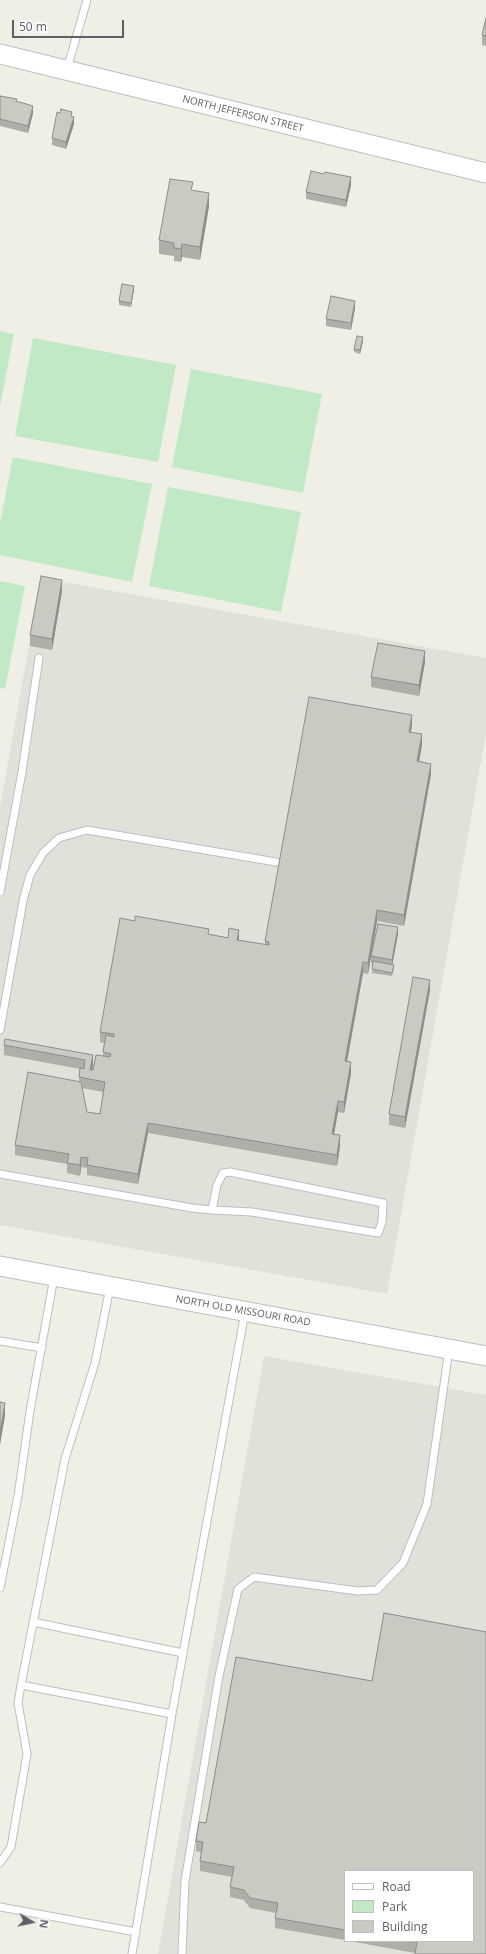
<!DOCTYPE html>
<style>
body{margin:0}
#map{position:relative;width:486px;height:1954px;overflow:hidden;background:#f0efe6;font-family:"Open Sans",sans-serif}
canvas{display:block}
.legend{position:absolute;left:344px;top:1870px;width:130px;height:72px;box-sizing:border-box;background:#fff;border:1px solid #bebfc2;margin:0;padding:5px 7px;list-style:none;font-size:12px;color:#5d6067}
.legend li{display:flex;align-items:center;gap:8px;height:20px}
.legend b{width:20px;border:1px solid #bebfc2}
.north{position:absolute;left:12px;top:1902px;width:40px;height:40px;-webkit-text-stroke:3px #fff;paint-order:stroke;rotate:99deg;font-size:11px;font-weight:700;line-height:16px;text-align:center;color:#5d6067}
.north::after{content:'';display:block;margin:auto;width:14px;height:18px;background:#5d6067;clip-path:polygon(50% 0,100% 100%,50% 72%,0 100%)}
.scale{position:absolute;left:12px;top:20px;width:112px;height:18px;box-sizing:border-box;border:2px solid #5d6067;border-top:0;padding-left:5px;font-size:12px;line-height:14px;white-space:nowrap;color:#5d6067;-webkit-text-stroke:3px #fff;paint-order:stroke}
</style>
<div id="map">
<canvas width="486" height="1954"></canvas>
<ul class="legend">
<li><b style="height:5px;background:#fff"></b>Road</li>
<li><b style="height:11px;background:#c1e9c6"></b>Park</li>
<li><b style="height:11px;background:#cbcac2"></b>Building</li>
</ul>
<div class="north">N</div>
<div class="scale">50 m</div>
</div>
<script>
const ctx = document.querySelector('canvas').getContext('2d');
ctx.lineJoin = 'round';
function fill(path, color) { ctx.fillStyle = color; ctx.fill(path, 'evenodd'); }
const poly = rows => new Path2D(rows.map(r => 'M' + r).join(''));
function strokePath(path, color, width, dash) { ctx.strokeStyle = color; ctx.lineWidth = width; ctx.lineCap = dash ? 'butt' : 'round'; ctx.setLineDash(dash || []); ctx.stroke(path); }
function write(font, color, halo, rows, align = 'center') {
  ctx.font = font + ' "Open Sans",sans-serif'; ctx.lineWidth = 4; ctx.setLineDash([]); ctx.textBaseline = 'middle'; ctx.strokeStyle = halo; ctx.fillStyle = color; for (const [text, x, y, turn = 0] of rows) {
    ctx.save(); ctx.translate(x, y); ctx.rotate((+turn || 0) * Math.PI / 180); ctx.textAlign = isNaN(turn) ? turn : align; if (halo) ctx.strokeText(text, 0, 0); ctx.fillText(text, 0, 0); ctx.restore();
  }
}
fill(poly([
 [41,578,486,658,486,733,387,1294,0,1225,0,807],
 [264,1356,486,1395,486,1954,158,1954],
 [345,1871,473,1871,473,1941,345,1941]
]), '#e1e1da');
fill(poly([
 [0,331,14,334,0,406],
 [33,338,176,365,158,462,15,436],
 [191,369,322,394,303,493,172,467],
 [13,457,152,484,132,582,0,555,0,523],
 [168,487,301,512,281,612,149,586],
 [0,581,25,586,5,689,0,688]
]), '#c1e9c6');
const lane = poly([
 [67,69,87,0],
 [0,892,22,772,39,658],
 [0,1030,23,901,30,875,43,853,59,838,87,830,276,862],
 [0,1174,192,1208,212,1210,252,1212,378,1233,382,1222,383,1203,230,1172,223,1173,217,1185,212,1210],
 [0,1341,42,1348],
 [0,1588,18,1496,30,1411,54,1277],
 [33,1622,183,1653],
 [21,1685,172,1714],
 [0,1863,11,1847,27,1754,18,1703,21,1685,65,1459,95,1363,110,1287],
 [0,1907,136,1932],
 [132,1954,172,1714,245,1312],
 [182,1954,185,1881,219,1676,238,1589,254,1577,358,1591,377,1590,403,1563,427,1504,449,1349]
]);
const secondary = poly([
 [0,54,486,173],
 [0,1266,486,1356]
]);
strokePath(lane, '#bdbec5', 9);
strokePath(secondary, '#bbbdc4', 21);
strokePath(lane, '#fff', 7);
strokePath(secondary, '#fff', 19);
fill(poly([
 [486,18,486,46,482,45,482,35],
 [0,96,17,102,33,113,28,133,0,126],
 [72,116,74,124,66,149,52,145,52,138],
 [351,185,346,207,306,199,306,192],
 [193,191,209,206,200,260,182,257,181,262,174,261,174,256,159,254,159,240],
 [134,289,131,307,119,305,119,301],
 [355,308,351,330,326,326,326,319],
 [363,341,360,354,354,352,354,349],
 [62,591,52,650,30,646,30,635],
 [425,662,419,696,371,687,371,677],
 [412,725,411,732,422,745,419,762,431,774,404,926,377,921,368,974,363,973,347,1062,351,1073,344,1113,338,1112,334,1134,340,1146,337,1166,148,1133,138,1184,87,1175,87,1168,81,1167,80,1176,67,1173,67,1164,15,1155,15,1145,79,1081,80,1069,4,1055,4,1045,93,1055,93,1065,92,1070,93,1070,103,1056,104,1043,100,1042,100,1032,209,934,265,945,265,941],
 [82,1088,103,1092,100,1114,87,1112],
 [398,934,392,965,394,969,392,976,372,973,373,963,371,963,371,956],
 [430,990,405,1128,389,1125,389,1114],
 [384,1613,486,1632,486,1954,415,1954,415,1953,349,1941,473,1941,473,1871,345,1871,345,1940,275,1928,275,1918,276,1913,250,1908,244,1900,230,1897,230,1887,232,1877,200,1871,200,1861,201,1852,196,1851,196,1841,199,1822,206,1823,236,1657,372,1681]
]), '#afaea7');
fill(poly([
 [33,106,33,113,28,133,28,126],
 [74,117,74,124,66,149,66,142],
 [351,177,351,185,346,207,346,200],
 [209,193,209,206,200,260,200,247],
 [182,244,182,257,181,262,181,249],
 [134,286,134,289,131,307,131,303],
 [355,301,355,308,351,330,351,323],
 [363,337,363,341,360,354,360,350],
 [62,580,62,591,52,650,52,639],
 [425,651,425,662,419,696,419,685],
 [412,715,412,725,409,742,409,732],
 [422,734,422,745,417,772,417,761],
 [431,764,431,774,404,926,404,915],
 [377,910,377,921,368,974,368,963],
 [398,927,398,934,392,967,392,960],
 [239,930,239,940,237,940],
 [363,962,363,973,345,1072,345,1061],
 [430,980,430,990,405,1128,405,1117],
 [93,1055,93,1065,90,1080,90,1070],
 [351,1062,351,1073,344,1113,344,1102],
 [338,1101,338,1112,332,1145,332,1134],
 [148,1123,148,1133,138,1184,138,1174],
 [340,1135,340,1146,337,1166,337,1155],
 [81,1157,81,1167,80,1176,80,1165],
 [5,1403,5,1416,0,1445,0,1432]
]), '#8e8d88');
const building = poly([
 [486,18,486,36,482,35,486,18],
 [0,96,17,99,16,101,33,106,28,126,0,119,0,96],
 [61,109,72,112,71,116,74,117,66,142,52,138,57,112,60,113,61,109],
 [311,171,324,174,325,172,351,177,346,200,306,192,311,171],
 [170,179,193,182,191,190,209,193,200,247,182,244,181,249,174,248,174,243,159,240,170,179],
 [122,284,134,286,131,303,119,301,122,284],
 [331,296,355,301,351,323,326,319,331,296],
 [357,336,363,337,360,350,354,349,357,336],
 [41,576,62,580,52,639,30,635,41,576],
 [378,643,425,651,419,685,371,677,378,643],
 [309,697,412,715,409,732,422,734,417,761,431,764,404,915,377,910,368,963,363,962,345,1061,351,1062,344,1102,338,1101,332,1134,340,1135,337,1155,148,1123,138,1174,87,1165,88,1158,81,1157,80,1165,67,1163,69,1154,15,1145,28,1072,81,1082,87,1112,100,1114,105,1082,79,1077,80,1068,84,1069,85,1060,4,1045,5,1039,93,1055,90,1070,93,1070,96,1055,110,1057,111,1054,103,1052,106,1035,114,1037,114,1034,100,1032,120,918,135,921,135,916,209,929,208,934,228,938,229,928,239,930,237,940,269,945,269,942,265,941,309,697],
 [378,924,398,927,392,960,371,956,378,924],
 [373,961,394,965,392,973,372,969,373,961],
 [413,977,430,980,405,1117,389,1114,413,977],
 [0,1402,5,1403,0,1432,0,1402],
 [384,1613,486,1632,486,1954,415,1954,417,1942,408,1941,473,1941,473,1871,345,1871,345,1930,275,1918,278,1903,250,1898,244,1890,230,1887,234,1867,200,1861,203,1842,196,1841,199,1822,206,1823,236,1657,372,1681,384,1613]
]);
fill(building, '#cbcac2');
strokePath(building, '#8e8d88', 1);
write('10px', '#5d6067', '#fff', [
 ["NORTH JEFFERSON STREET",243,114,14],
 ["NORTH OLD MISSOURI ROAD",243,1311,10]
]);
</script>
